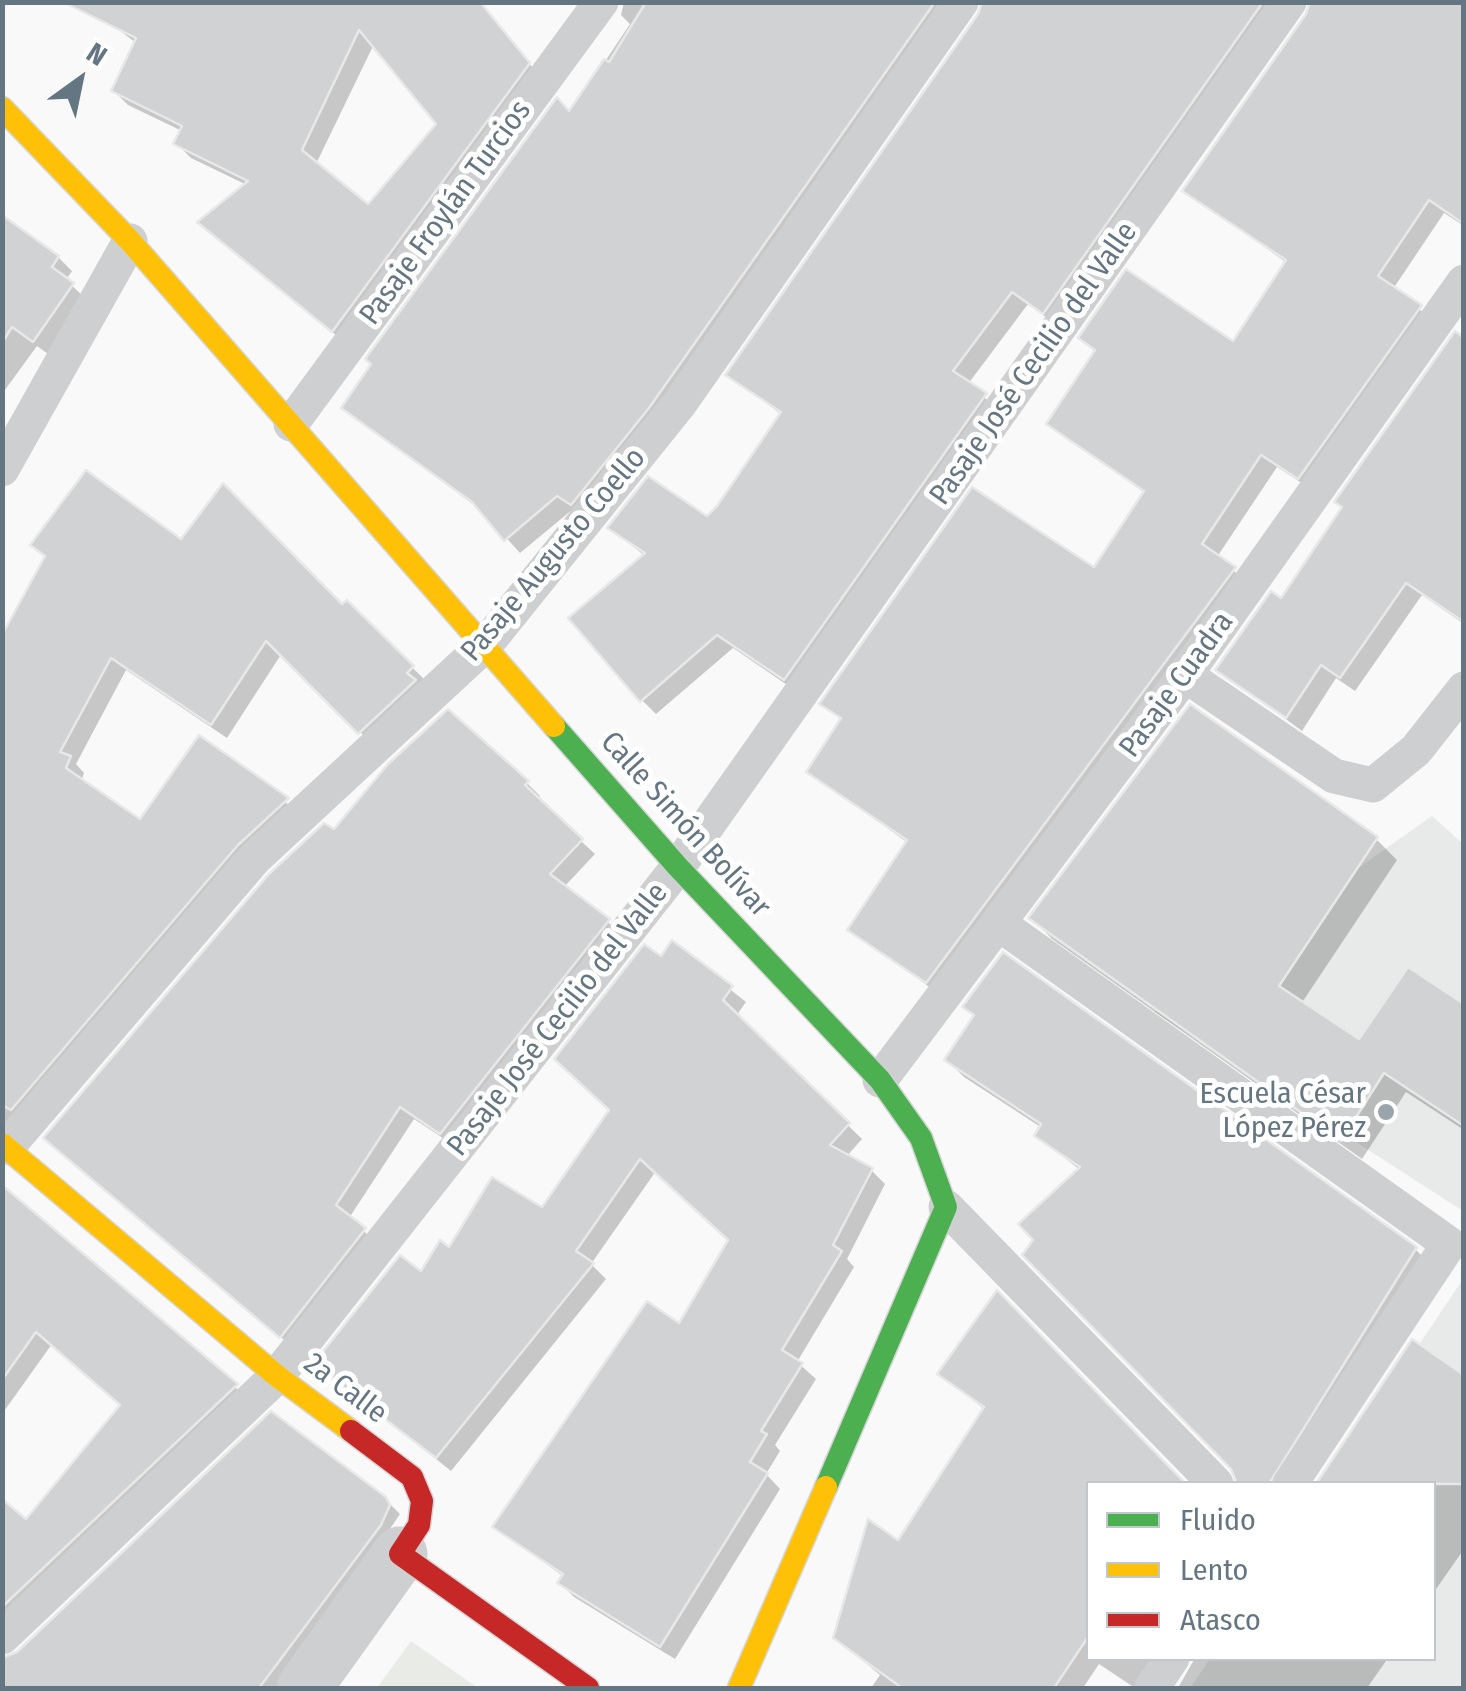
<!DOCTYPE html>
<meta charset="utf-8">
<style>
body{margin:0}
#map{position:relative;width:1466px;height:1691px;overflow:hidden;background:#f9f9f9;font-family:"Fira Sans Condensed",sans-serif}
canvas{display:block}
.frame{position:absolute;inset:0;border:5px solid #657683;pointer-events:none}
.legend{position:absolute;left:1086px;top:1481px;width:350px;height:180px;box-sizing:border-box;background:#fff;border:2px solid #c1c8cd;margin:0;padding:12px 18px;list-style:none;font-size:30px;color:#657683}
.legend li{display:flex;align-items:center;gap:20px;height:50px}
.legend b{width:50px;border:2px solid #c1c8cd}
.north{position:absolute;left:30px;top:30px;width:100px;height:100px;-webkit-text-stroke:8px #fff;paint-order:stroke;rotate:33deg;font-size:28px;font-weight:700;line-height:40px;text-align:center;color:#657683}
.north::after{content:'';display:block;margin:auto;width:35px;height:45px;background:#657683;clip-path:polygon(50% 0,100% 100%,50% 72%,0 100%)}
</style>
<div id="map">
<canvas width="1466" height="1691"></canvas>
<div class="frame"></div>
<ul class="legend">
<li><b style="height:12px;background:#4caf50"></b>Fluido</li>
<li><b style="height:12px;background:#ffc107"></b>Lento</li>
<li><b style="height:12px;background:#c62828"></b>Atasco</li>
</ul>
<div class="north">N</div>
</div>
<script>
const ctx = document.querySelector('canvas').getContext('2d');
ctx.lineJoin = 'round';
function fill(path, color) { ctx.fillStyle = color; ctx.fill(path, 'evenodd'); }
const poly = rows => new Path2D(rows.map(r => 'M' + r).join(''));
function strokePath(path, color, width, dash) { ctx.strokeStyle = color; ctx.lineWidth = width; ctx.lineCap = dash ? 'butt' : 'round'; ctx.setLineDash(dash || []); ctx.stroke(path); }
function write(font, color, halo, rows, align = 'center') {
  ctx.font = font + ' "Fira Sans Condensed",sans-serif'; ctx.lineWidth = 10; ctx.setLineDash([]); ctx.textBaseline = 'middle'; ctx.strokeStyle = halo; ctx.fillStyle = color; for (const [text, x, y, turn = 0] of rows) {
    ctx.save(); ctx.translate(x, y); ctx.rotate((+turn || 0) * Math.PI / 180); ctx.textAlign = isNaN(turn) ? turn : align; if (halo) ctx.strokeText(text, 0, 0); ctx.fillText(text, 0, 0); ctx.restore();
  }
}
fill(poly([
 [1432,816,1463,844,1463,1211,1154,1012],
 [1463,1279,1463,1688,1190,1688,1210,1659,1434,1658,1434,1484,1327,1483]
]), '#e8e9e9');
fill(poly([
 [411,1641,478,1688,377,1688]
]), '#e8ebe6');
fill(poly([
 [479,2,542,79,348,345,215,236,247,185,191,158,176,143,182,131,128,105,114,91,136,43,110,23],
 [374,44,439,124,368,208,316,164],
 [961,2,693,381,573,509,520,553,483,512,344,407,570,114,630,24,621,15,624,2],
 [1464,2,1464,226,1444,213,1393,289,1434,321,1314,491,1277,467,1217,557,1248,583,942,996,850,930,908,843,809,772,842,721,823,703,1094,571,1146,494,1049,424,1096,353,1081,338,1233,345,1287,263,1185,190],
 [985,3,1288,3,1058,326,1028,304,968,384,999,410,799,693,733,648,656,714,642,700,645,556,610,528,707,520,782,415,729,375,981,15],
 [2,221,58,257,72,271,66,280,86,299,48,354,37,346,2,394],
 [1458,332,1464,336,1464,624,1422,595,1355,691,1336,678,1302,731,1218,669,1281,601,1344,508,1337,502],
 [181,542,342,608,347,603,427,682,374,746,282,653,227,738,126,670,76,764,84,773,81,782,140,822,200,738,301,814,2,1131,2,640,47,558,33,544],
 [527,783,540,796,537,800,595,854,564,887,622,934,455,1146,414,1119,349,1218,378,1244,295,1349,60,1151,334,832],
 [1376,839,1397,860,1301,1004,1360,1043,1464,1007,1464,1130,1406,1092,1362,1159,1052,939,1032,918],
 [673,944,746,1002,736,1016,862,1139,846,1157,871,1170,885,1184,847,1259,854,1267,797,1362,816,1379,775,1445,780,1451,766,1474,780,1489,675,1659,574,1597,560,1583,564,1577,495,1526,680,1326,731,1240,656,1171,591,1264,606,1279,451,1471,317,1364,450,1250,543,1210,612,1111,661,959],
 [965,1007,1415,1249,1433,1267,1293,1484,1238,1484,1080,1170,1037,1136,1042,1128,964,1077,947,1060,976,1017],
 [2,1189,250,1400,2,1635,2,1502,26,1522,123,1406,52,1344,2,1414],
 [941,1374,1088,1484,1088,1658,1178,1658,1135,1688,1099,1664,1083,1688,871,1688,880,1675,836,1638,985,1410],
 [1464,1378,1464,1549,1434,1592,1434,1484],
 [385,1499,400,1514,283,1688,2,1688,2,1659],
 [1195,1658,1388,1658,1367,1688,1178,1688]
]), '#0003');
const building = poly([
 [63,2,480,2,530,63,332,332,197,222,248,181,173,144,182,126,111,91,136,38,63,2],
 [359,30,436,124,368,204,302,150,359,30],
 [646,2,935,2,649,408,571,505,557,496,504,541,472,502,341,408,371,364,365,359,557,97,569,111,604,59,609,62,646,2],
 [982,2,1263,2,1043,314,1012,292,953,371,987,393,784,680,717,635,640,702,568,618,645,553,607,528,648,476,707,516,717,506,781,412,725,375,978,14,982,2],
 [1310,2,1464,2,1464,224,1429,200,1378,276,1422,305,1298,479,1261,455,1202,544,1236,567,926,983,847,930,907,840,806,772,841,718,819,704,972,487,1094,567,1144,491,1046,424,1095,350,1078,338,1126,269,1233,341,1286,260,1182,191,1306,14,1310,2],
 [2,215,59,256,52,267,74,283,33,342,12,327,2,343,2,215],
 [1455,331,1464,338,1464,622,1406,583,1340,678,1321,665,1286,718,1215,670,1271,591,1281,598,1342,507,1334,502,1455,331],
 [86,470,181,539,223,483,342,604,347,600,414,666,407,673,416,680,358,734,266,641,211,725,111,658,60,752,71,756,66,768,140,819,199,735,289,798,238,845,11,1110,2,1105,2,635,45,556,30,545,86,470],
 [1190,704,1378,837,1279,986,1359,1039,1408,967,1464,1004,1464,1126,1384,1073,1341,1141,1028,918,1190,704],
 [448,709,529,781,525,785,583,839,550,874,610,919,440,1134,400,1107,336,1205,366,1228,280,1338,43,1138,269,874,324,823,334,829,388,764,448,709],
 [672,940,733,986,723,1000,850,1123,830,1145,873,1168,833,1245,842,1251,782,1350,803,1363,761,1431,767,1434,750,1462,768,1473,660,1647,557,1583,563,1574,492,1527,647,1301,679,1323,728,1240,640,1159,576,1251,594,1263,436,1458,313,1364,400,1255,421,1271,440,1240,449,1247,492,1177,542,1207,609,1110,554,1059,644,944,661,956,672,940],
 [1003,952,1417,1247,1269,1484,1237,1484,1231,1469,1022,1255,1033,1240,1018,1224,1080,1167,1034,1136,1041,1124,944,1060,974,1015,962,1007,1003,952],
 [2,1185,238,1384,2,1607,2,1499,26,1519,120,1405,36,1332,2,1380,2,1185],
 [997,1290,1186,1484,1088,1484,1088,1637,1054,1688,902,1688,833,1638,868,1519,898,1540,984,1407,937,1374,997,1290],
 [1412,1339,1464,1375,1464,1484,1316,1484,1412,1339],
 [271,1411,386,1497,390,1505,381,1525,259,1688,2,1688,2,1658,17,1652,271,1411]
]);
fill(building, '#d0d2d3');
strokePath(building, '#e8e8e8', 2.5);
const fast = poly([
 [554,726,678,867,880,1080,921,1138,946,1207,826,1487]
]);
const slow = poly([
 [2,108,130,241,554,726],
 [2,1144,277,1376,351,1431],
 [739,1688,826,1487]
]);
const jam = poly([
 [351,1431,412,1477,422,1501,419,1525,400,1554,588,1688]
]);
strokePath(fast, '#d5d6d7', 25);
strokePath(slow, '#d5d6d7', 25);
strokePath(jam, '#d5d6d7', 25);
strokePath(poly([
 [291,424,601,2],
 [2,469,130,241],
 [1185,675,1334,776,1373,785,1416,750,1464,689],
 [998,923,1449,1244,1290,1484],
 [880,1080,1185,675,1464,282],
 [7,1147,254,859,486,644,680,403,961,2],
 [946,1207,1216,1484],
 [2,1637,277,1376,678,867,1289,2],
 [1152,1688,1172,1658]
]), '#cecfd0', 35);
strokePath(poly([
 [304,1688,400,1554]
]), '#cecfd0', 55);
strokePath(fast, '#4caf50', 22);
strokePath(slow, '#ffc107', 22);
strokePath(jam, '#c62828', 22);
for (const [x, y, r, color] of [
 [1386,1112,10,"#99a4ac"]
]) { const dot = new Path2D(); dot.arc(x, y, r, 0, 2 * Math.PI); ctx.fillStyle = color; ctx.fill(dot); strokePath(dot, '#fff', 4); }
write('30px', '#657683', '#fff', [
 ["Pasaje Froylán Turcios",446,213,-54],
 ["Pasaje José Cecilio del Valle",1034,364,-55],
 ["Pasaje Augusto Coello",554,555,-50],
 ["Pasaje Cuadra",1177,685,-54],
 ["Calle Simón Bolívar",685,825,48],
 ["Pasaje José Cecilio del Valle",558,1020,-52],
 ["2a Calle",345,1389,37]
]);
write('30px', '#657683', '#fff', [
 ["Escuela César",1366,1095],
 ["López Pérez",1366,1129]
], 'right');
</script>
